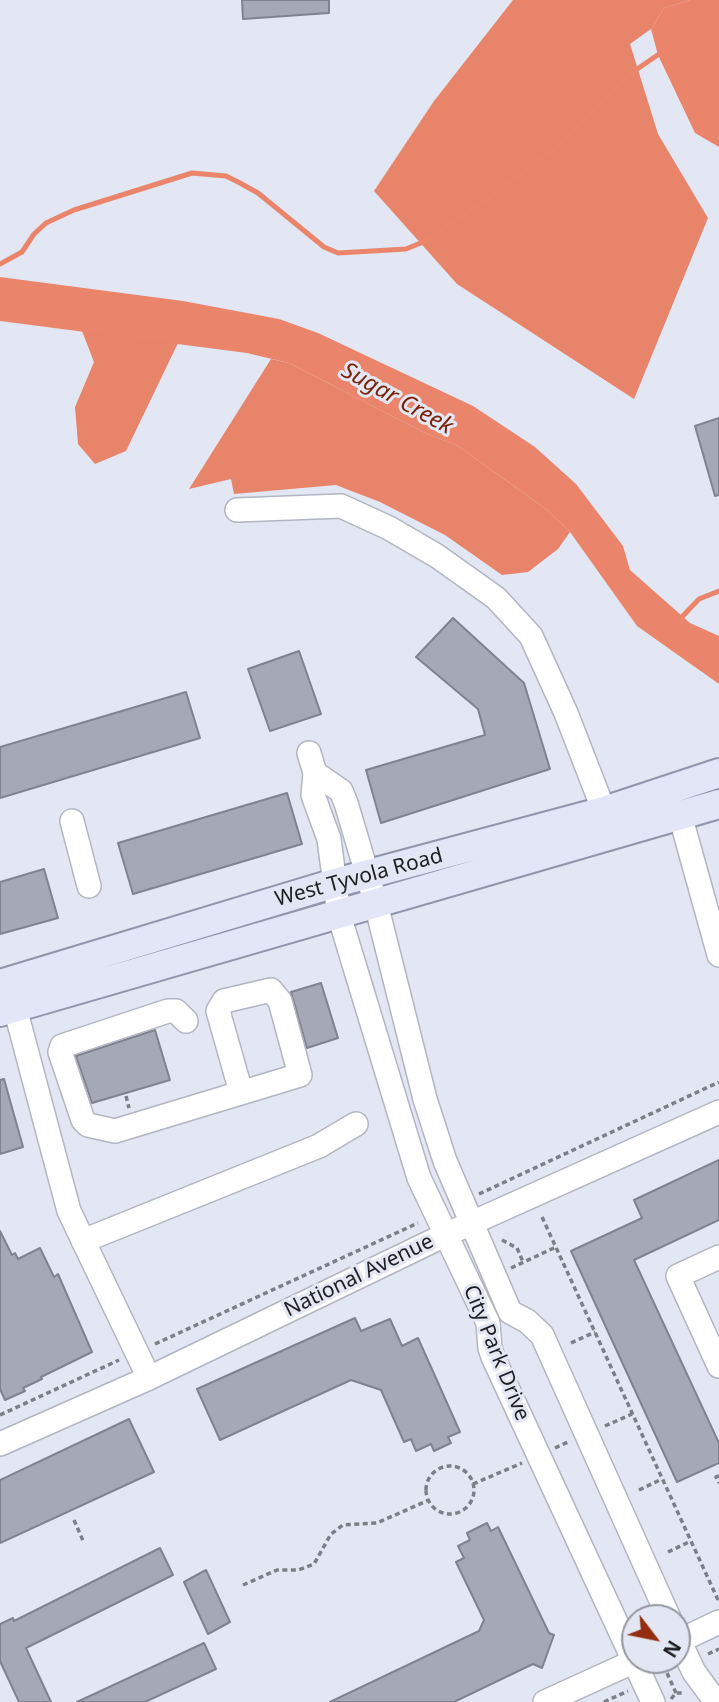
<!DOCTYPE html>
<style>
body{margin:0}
#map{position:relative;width:719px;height:1702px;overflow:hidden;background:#e3e6f3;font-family:"Noto Sans",sans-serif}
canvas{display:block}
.north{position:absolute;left:621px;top:1604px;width:70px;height:70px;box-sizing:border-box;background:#e3e6f3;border:2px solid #9496a0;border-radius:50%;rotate:122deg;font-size:19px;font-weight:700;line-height:28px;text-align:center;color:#1e1f23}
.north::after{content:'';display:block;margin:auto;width:24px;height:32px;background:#952e10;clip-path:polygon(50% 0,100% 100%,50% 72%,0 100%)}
</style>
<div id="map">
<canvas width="719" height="1702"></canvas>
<div class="north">N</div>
</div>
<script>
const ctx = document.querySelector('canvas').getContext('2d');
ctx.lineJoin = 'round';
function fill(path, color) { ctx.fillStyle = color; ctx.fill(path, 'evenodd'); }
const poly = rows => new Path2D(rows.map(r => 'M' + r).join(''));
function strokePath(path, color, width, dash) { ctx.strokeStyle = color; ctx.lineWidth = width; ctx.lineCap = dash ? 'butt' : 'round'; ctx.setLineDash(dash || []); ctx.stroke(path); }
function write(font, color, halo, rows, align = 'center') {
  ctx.font = font + ' "Noto Sans",sans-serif'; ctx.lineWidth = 6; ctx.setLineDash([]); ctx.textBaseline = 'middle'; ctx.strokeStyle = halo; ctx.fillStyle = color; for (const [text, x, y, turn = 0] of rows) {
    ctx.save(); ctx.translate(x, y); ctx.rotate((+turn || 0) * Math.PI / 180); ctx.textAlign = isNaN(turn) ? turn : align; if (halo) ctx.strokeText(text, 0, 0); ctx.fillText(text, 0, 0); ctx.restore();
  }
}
fill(poly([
 [513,0,690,0,664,8,651,29,630,44,658,134,708,218,634,399,457,284,374,191,434,101],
 [82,331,178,343,126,451,95,464,78,444,75,407,94,362],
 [271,359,289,363,423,432,458,446,547,510,570,532,558,549,528,572,502,575,445,535,380,502,336,485,234,494,231,479,189,489]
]), '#e8846a');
fill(poly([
 [690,0,719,0,719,147,695,133,658,55,651,29,664,8],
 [0,277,183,301,279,319,318,333,473,406,535,447,576,484,623,546,630,570,690,623,719,636,719,684,637,626,570,532,547,510,458,446,423,432,289,363,247,353,0,321]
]), '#ea856b');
strokePath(poly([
 [0,264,22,252,34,234,46,223,74,210,192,173,226,176,240,183,258,193,324,247,338,253,406,249,428,240,493,195,556,147,627,76,662,52],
 [680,619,699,599,719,591]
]), '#ea856b', 5);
const building = poly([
 [242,0,329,0,329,13,243,19,242,0],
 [719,418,719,495,715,496,695,426,719,418],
 [453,618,524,683,550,769,381,823,366,770,485,735,478,709,416,657,453,618],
 [299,651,321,714,270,731,248,669,299,651],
 [186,692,200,738,0,798,0,747,186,692],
 [287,793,302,844,133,894,118,843,287,793],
 [44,869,58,918,0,934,0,882,44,869],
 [321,983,338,1038,307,1048,291,992,321,983],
 [155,1030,170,1080,92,1103,76,1056,155,1030],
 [4,1079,23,1147,0,1154,0,1080,4,1079],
 [719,1160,719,1220,634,1260,719,1443,719,1463,677,1482,571,1251,642,1218,634,1200,719,1160],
 [0,1231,12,1255,15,1253,18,1259,40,1248,54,1277,58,1274,92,1352,41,1377,42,1379,23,1388,25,1391,5,1400,0,1389,0,1231],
 [355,1318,361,1331,390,1319,402,1346,418,1338,460,1432,448,1437,451,1443,434,1451,431,1444,416,1451,411,1439,404,1442,381,1390,351,1380,220,1440,197,1389,355,1318],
 [129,1419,154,1472,0,1543,0,1480,129,1419],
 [487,1523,491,1531,498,1527,549,1633,554,1635,542,1668,533,1664,454,1702,330,1702,479,1631,484,1620,456,1562,464,1558,458,1546,470,1540,467,1533,487,1523],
 [160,1548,173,1575,26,1648,51,1702,19,1702,0,1661,0,1624,13,1618,14,1621,160,1548],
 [206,1570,230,1622,208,1634,184,1582,206,1570],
 [204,1643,216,1669,145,1702,77,1702,204,1643]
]);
fill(building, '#a5a8b5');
strokePath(building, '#80838f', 2);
const minor = poly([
 [237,510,341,506,389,528,437,556,496,598,531,636,566,713,604,811],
 [309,753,315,773,313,795,329,839,339,915,419,1178,488,1323,490,1348,493,1357,653,1702],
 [315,773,341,791,346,803,376,904,425,1099,445,1161,510,1312,527,1321,542,1335,669,1618],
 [680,815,719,955],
 [72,821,89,886],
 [15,1008,69,1211,149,1378],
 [186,1021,176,1011,168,1011,62,1046,60,1052,83,1120,88,1125,115,1131,300,1075,280,1001,271,990,224,1001,218,1011,241,1092],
 [83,1241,319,1146,356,1124],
 [719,1257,678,1276,719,1366],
 [0,1444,149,1378,445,1235,719,1112],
 [677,1636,694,1672,716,1702],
 [677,1642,719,1622],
 [545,1702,637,1660]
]);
const major = poly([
 [0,984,335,883,604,811,719,773],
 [0,1012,719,804]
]);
strokePath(minor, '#b2b5c2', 26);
strokePath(major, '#9095aa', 32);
strokePath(poly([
 [126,1096,129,1108],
 [479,1194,719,1082],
 [542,1217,719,1602],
 [502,1240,517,1248,523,1262],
 [511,1268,556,1247],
 [571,1343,595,1332],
 [155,1344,418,1223],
 [0,1415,119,1360],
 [605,1426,632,1414],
 [555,1448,570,1441],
 '426 1490a24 24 0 1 1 48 0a24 24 0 1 1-48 0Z',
 [719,1476,716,1477,719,1483],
 [473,1484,522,1463],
 [639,1490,662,1479],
 [74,1520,84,1543],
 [668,1552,691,1541],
 [243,1585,277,1570,298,1570,314,1564,331,1534,343,1525,377,1523,429,1500],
 [708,1654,719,1649],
 [667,1673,676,1693],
 [671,1699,676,1693,685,1693],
 [604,1702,628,1691]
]), '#7d7f87', 3.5, [5, 3.5]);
strokePath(minor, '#fff', 23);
strokePath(major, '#e2e6f7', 28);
write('21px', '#1e1f23', '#e3e6f3', [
 ["West Tyvola Road",359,878,-15],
 ["National Avenue",359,1276,-26],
 ["City Park Drive",496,1353,68]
]);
write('italic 23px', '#7c2209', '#e3e6f3', [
 ["Sugar Creek",397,399,29]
]);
</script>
